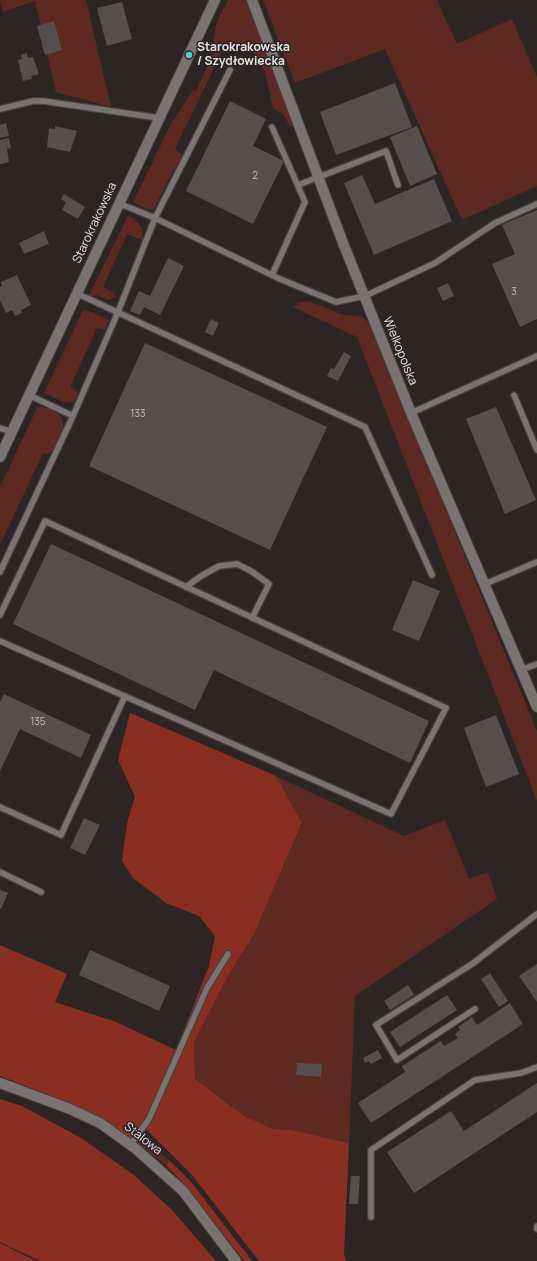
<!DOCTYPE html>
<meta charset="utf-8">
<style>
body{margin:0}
canvas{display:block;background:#2c2523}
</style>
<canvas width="537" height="1261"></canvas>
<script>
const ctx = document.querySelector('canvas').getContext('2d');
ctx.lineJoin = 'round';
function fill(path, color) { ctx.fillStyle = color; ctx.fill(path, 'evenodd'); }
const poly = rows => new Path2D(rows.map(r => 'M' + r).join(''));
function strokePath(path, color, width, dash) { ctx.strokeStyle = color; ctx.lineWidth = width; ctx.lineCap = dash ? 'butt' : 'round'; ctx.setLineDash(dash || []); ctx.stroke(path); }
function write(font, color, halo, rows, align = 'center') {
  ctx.font = font + ' Manrope,sans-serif'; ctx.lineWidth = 3; ctx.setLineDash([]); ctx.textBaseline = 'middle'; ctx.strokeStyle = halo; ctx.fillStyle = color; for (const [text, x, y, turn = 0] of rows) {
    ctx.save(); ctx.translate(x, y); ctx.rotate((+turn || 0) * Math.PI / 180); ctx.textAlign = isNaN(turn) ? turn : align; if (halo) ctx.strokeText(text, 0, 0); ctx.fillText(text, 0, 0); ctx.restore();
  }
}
fill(poly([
 [0,0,86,0,111,107,56,92,35,1,3,12],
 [228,0,246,0,294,127,290,126,283,114,273,108,265,72,256,56,252,51,240,45,225,45,175,149,182,155,182,159,173,171,154,209,147,209,133,202,171,124,193,90,196,91,215,51,212,49,216,24],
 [263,0,437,0,457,44,512,19,537,77,537,186,462,220,385,49,295,83],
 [128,216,134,218,142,228,142,240,127,234,103,287,115,293,115,297,108,300,97,295,92,297,89,295],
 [309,301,343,315,361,316,369,323,537,731,537,801,357,337,293,307,300,302],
 [83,310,92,312,109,320,105,330,97,328,70,387,77,391,77,398,73,402,66,403,44,393],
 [43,407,52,410,60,415,63,422,63,433,56,449,46,454,43,453,0,545,0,487,37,408],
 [276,776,404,836,445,820,469,879,488,872,497,899,355,996,349,1143,292,1130,274,1129,244,1116,195,1079,194,1042,228,976,254,934,302,824],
 [139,1137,170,1161,166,1165,135,1142]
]), '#5e2921');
fill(poly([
 [130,713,276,776,302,823,254,934,228,976,194,1042,195,1079,244,1116,274,1129,292,1130,349,1143,344,1254,346,1261,259,1261,192,1175,146,1129,135,1142,112,1126,72,1104,0,1076,0,945,67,974,55,1002,116,1022,176,1050,209,966,215,936,199,916,166,903,133,878,122,861,127,823,135,797,118,760],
 [0,1099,22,1106,81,1138,134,1175,172,1210,216,1261,40,1261,0,1242],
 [170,1161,191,1182,252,1261,244,1261,186,1186,166,1165],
 [0,1243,36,1261,0,1261]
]), '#892e21');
fill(poly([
 [122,2,132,39,107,46,97,8],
 [54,21,62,50,45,55,37,26],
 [27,53,28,58,33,57,39,74,31,76,32,79,23,81,18,60,22,59,21,55],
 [395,83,412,127,336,155,320,112],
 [230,101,266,119,253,146,284,161,253,224,186,191],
 [6,123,9,136,0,138,0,125],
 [55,126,77,131,70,152,47,147,49,128,55,129],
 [417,126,437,174,410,186,390,137],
 [9,138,11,148,7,149,9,162,0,164,0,140],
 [362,175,375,204,434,179,452,221,374,255,344,183],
 [64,194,85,207,78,219,62,210,66,202,61,199],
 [537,210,537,319,520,327,492,264,515,254,502,225],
 [44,231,49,244,24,254,19,243],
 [168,258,184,266,160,315,144,307,140,315,130,311,139,291,150,296],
 [17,275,31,305,21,310,22,313,15,316,12,310,6,313,0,300,0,287,2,286,1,282],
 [448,283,454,296,443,301,437,288],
 [211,319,219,323,213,336,205,332],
 [145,343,327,427,270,550,89,466],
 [344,352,351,356,338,381,327,376,331,368,334,369],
 [496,407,536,500,505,514,466,419],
 [51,544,429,721,410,763,214,670,195,710,13,624],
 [413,580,440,591,419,641,392,630],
 [4,694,91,735,81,758,20,729,0,771,0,702],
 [496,715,519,774,486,787,464,728],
 [84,818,100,825,85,855,70,848],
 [0,890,8,893,1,909,0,908],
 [90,950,170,986,159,1011,79,975],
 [537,964,537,1002,519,976],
 [490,973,508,1001,499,1007,481,979],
 [408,985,414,995,390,1010,384,1001],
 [447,995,457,1010,400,1047,390,1032],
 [510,1003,523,1024,371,1123,358,1103,405,1072,402,1066,441,1041,444,1046,458,1038,455,1034,460,1030,458,1027,472,1017,477,1025],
 [378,1050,382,1058,371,1064,369,1061,365,1063,363,1058],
 [297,1063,322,1064,321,1077,296,1075],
 [537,1083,537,1112,414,1193,387,1152,451,1111,464,1131],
 [351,1176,360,1176,358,1204,349,1204]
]), '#574f4d');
const service = poly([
 [230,70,155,218,280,279,336,302,365,296,435,263,495,223,537,204],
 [0,109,33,101,43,101,159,118],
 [298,185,386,151,398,185],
 [272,275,305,202,272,127],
 [76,293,365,427,432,575],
 [29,395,73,416],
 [514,395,537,450],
 [411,413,537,356],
 [0,428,12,432],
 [0,572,73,416,118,312,155,218,118,203],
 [485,584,537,562],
 [186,587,201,576,219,566,237,564,251,571,269,584,252,618],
 [0,615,45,521,446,708,391,814,0,641],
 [521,670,537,664],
 [0,807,61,835,125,696],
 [0,872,41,892],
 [475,1009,397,1060,376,1025,472,964,537,914],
 [130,1145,149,1119,207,988,228,954],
 [371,1217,371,1150,475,1080,521,1073,537,1067],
 [537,1226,537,1229]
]);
const minor = poly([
 [252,0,343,243,411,413,537,707]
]);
const tertiary = poly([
 [0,457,215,0],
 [0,1083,70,1109,100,1123,136,1149,183,1191,236,1261]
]);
strokePath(service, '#474140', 8);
strokePath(minor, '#474140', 12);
strokePath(tertiary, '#474140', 12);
strokePath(service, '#7b7371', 5.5);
strokePath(minor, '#7b7371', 10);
strokePath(tertiary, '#7b7371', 10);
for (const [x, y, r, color] of [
 [189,55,4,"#54cade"]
]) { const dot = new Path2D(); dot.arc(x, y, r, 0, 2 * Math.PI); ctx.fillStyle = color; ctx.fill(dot); strokePath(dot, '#2c2523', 1.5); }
write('10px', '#c4bebd', null, [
 ["2",255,176],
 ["3",514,292],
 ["133",138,414],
 ["135",38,722]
]);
write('bold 12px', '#e8e3e2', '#2c2523', [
 ["Starokrakowska",197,48],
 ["/ Szydłowiecka",197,62]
], 'left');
write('12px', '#e8e3e2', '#2c2523', [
 ["Starokrakowska",95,223,-65],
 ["Wielkopolska",400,351,68],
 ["Stalowa",143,1139,38]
]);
</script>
